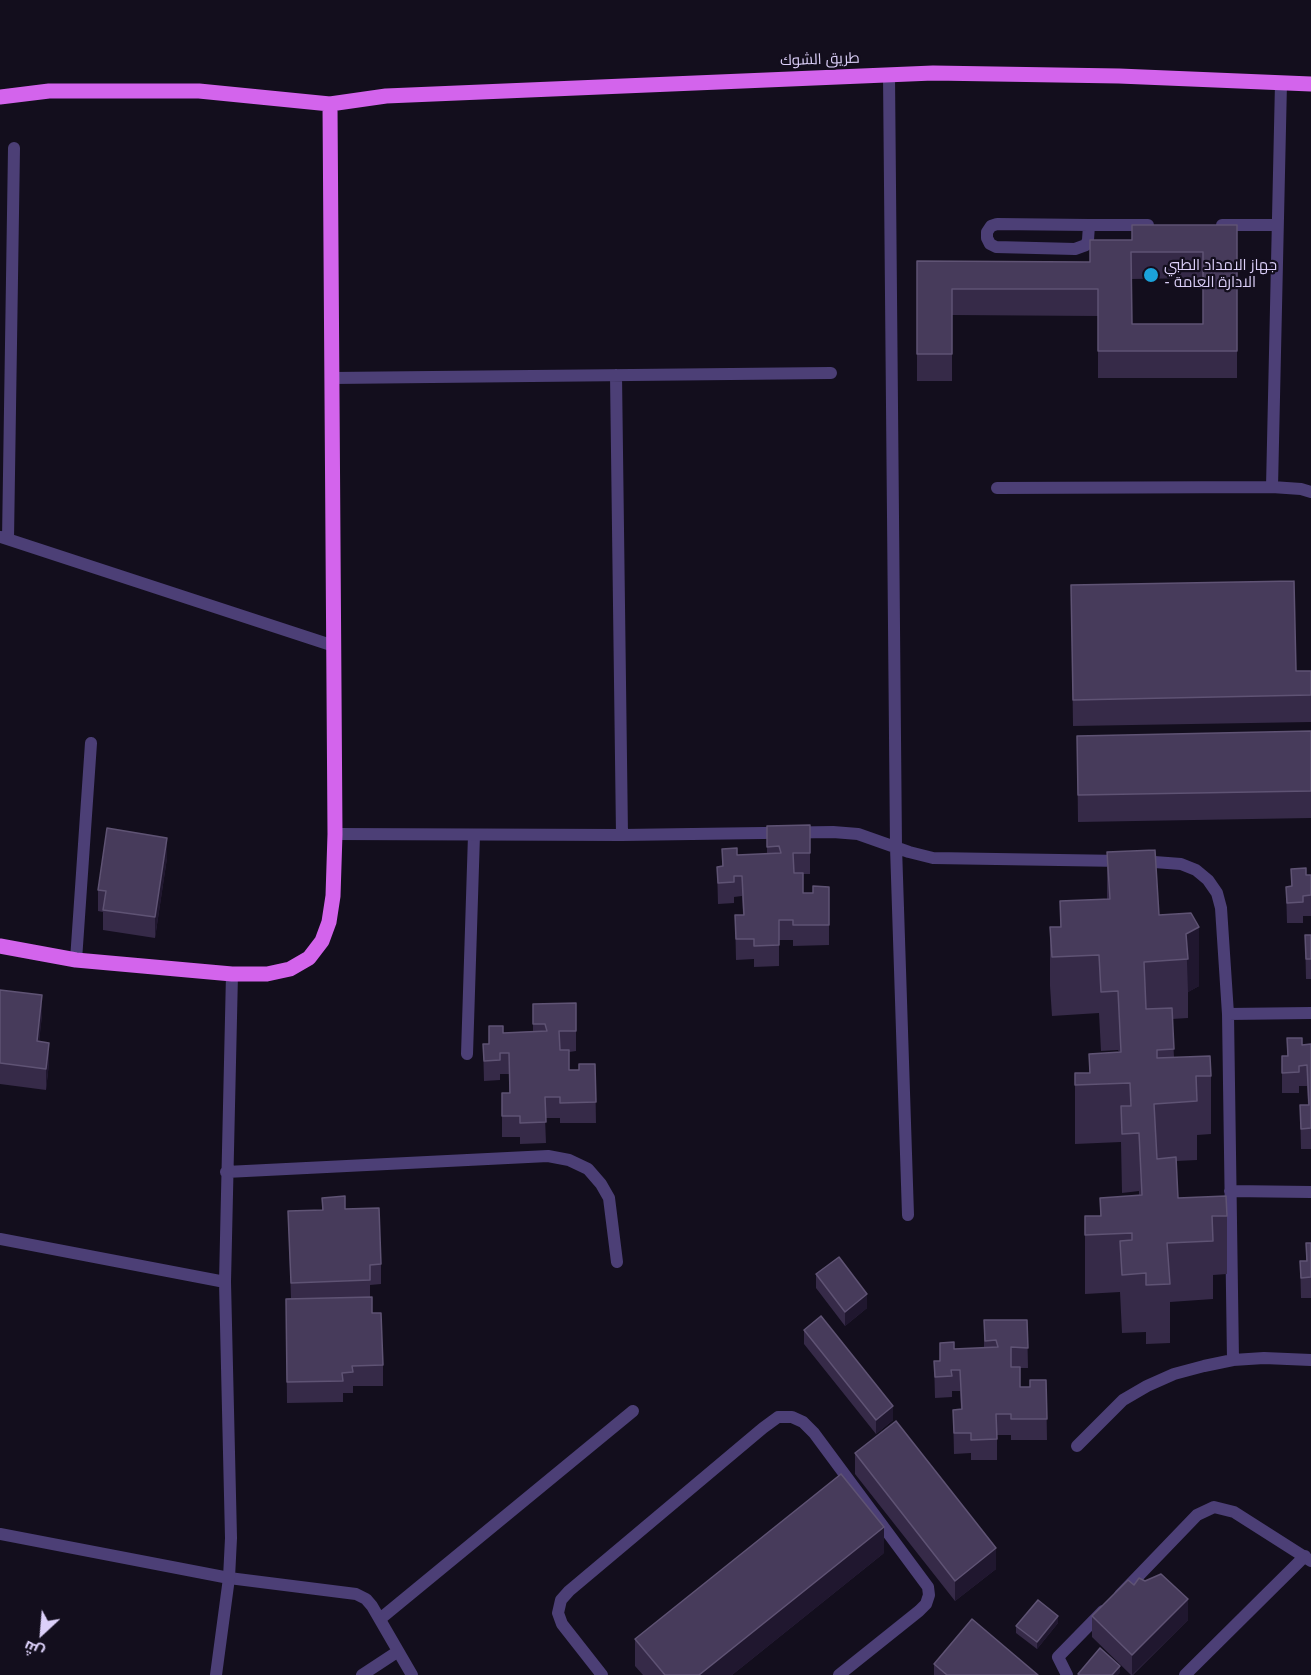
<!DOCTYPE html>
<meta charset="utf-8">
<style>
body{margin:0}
#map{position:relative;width:1311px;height:1675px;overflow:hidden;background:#130e1d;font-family:"Varela Round",Cairo,sans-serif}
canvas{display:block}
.north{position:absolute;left:12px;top:1603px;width:60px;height:60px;-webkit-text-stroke:4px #130e1d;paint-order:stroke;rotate:206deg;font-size:16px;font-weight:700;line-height:24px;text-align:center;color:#dcd0f9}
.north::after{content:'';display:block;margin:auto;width:21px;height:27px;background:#dcd0f9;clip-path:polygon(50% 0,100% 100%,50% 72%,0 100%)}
</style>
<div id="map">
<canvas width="1311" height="1675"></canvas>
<div class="north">ش</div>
</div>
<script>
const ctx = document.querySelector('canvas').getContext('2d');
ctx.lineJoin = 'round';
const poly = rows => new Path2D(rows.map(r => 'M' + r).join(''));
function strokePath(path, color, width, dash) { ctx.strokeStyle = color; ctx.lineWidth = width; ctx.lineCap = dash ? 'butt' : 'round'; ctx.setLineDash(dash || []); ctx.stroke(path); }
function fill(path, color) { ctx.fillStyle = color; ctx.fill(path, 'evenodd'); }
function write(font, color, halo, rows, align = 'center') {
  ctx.font = font + ' "Varela Round",Cairo,sans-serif'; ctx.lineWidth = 4.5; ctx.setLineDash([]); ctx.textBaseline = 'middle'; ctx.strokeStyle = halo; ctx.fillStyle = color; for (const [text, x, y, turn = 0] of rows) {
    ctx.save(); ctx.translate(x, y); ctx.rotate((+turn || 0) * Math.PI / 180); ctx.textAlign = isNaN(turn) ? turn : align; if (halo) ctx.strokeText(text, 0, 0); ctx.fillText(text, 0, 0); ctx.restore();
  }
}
strokePath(poly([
 [997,224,1089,225,1088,240,1086,245,1075,249,996,247,990,244,987,238,987,232,991,226,997,224],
 [1089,225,1148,225],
 [1222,225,1277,225],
 [1272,487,1281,83],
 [997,488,1272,487,1301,489,1311,492],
 [467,1054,474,835],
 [229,1578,356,1594,366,1599,372,1606,412,1675],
 [1120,1595,1197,1515,1214,1507,1234,1512,1311,1561],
 [380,1619,633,1411],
 [362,1675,397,1652],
 [602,1675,562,1624,558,1613,561,1600,569,1591,763,1428,778,1417,792,1417,803,1422,814,1433,928,1587,929,1595,926,1604,919,1611,839,1675],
 [1067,1675,1058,1657,1103,1611],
 [1185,1675,1305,1556]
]), '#4c3f76', 12);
strokePath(poly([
 [889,75,896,847,908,1215],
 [616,375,622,835],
 [332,378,831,373],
 [1,537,334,646],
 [8,539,14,148],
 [335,834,622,835,833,832,858,834,909,852,933,858,1123,861],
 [1141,861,1181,864,1196,870,1208,880,1217,893,1221,908,1228,1014,1233,1360],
 [76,960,91,743],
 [1228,1014,1311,1013],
 [226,1172,548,1156,569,1160,588,1169,601,1184,609,1198,617,1262],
 [1230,1191,1311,1192],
 [0,1239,225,1282],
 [1077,1446,1123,1400,1147,1386,1174,1374,1204,1366,1233,1360,1264,1358,1311,1360],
 [0,1534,229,1578],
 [216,1675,229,1578,231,1538,225,1282,232,974]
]), '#4c3f76', 12);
strokePath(poly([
 [0,97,49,91,199,91,330,104,386,96,933,73,1119,76,1311,84],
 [0,946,76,960,232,974,267,974,290,969,309,958,322,941,329,922,333,896,335,834,330,104]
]), '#d364ec', 15);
fill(poly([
 [1237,225,1237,378,1098,378,1098,316,952,315,952,381,917,381,917,261,1090,262,1132,240],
 [1203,278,1203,324,1132,324,1132,279],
 [1071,585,1296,671,1311,671,1311,722,1073,726],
 [1311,731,1311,818,1078,822,1077,736],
 [810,825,810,874,803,874,803,893,813,893,829,887,829,945,793,946,793,940,779,940,779,966,754,967,754,959,736,960,735,915,743,915,742,896,734,897,734,903,718,904,717,867,722,866,722,849,737,855,767,854,767,826],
 [1107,852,1159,915,1191,913,1199,986,1188,992,1188,1018,1172,1019,1174,1057,1211,1076,1211,1134,1197,1135,1197,1160,1176,1161,1178,1198,1227,1216,1227,1274,1213,1275,1213,1299,1170,1302,1170,1343,1146,1344,1146,1332,1122,1333,1120,1292,1085,1294,1085,1216,1100,1216,1100,1198,1139,1196,1139,1191,1122,1193,1121,1142,1075,1144,1075,1073,1089,1073,1089,1054,1119,1052,1118,1050,1101,1051,1099,1013,1052,1016,1050,986,1050,927,1060,927,1060,901,1107,899],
 [167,858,155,938,103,930,103,912,98,911,98,890],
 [1291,869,1306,875,1311,875,1311,916,1303,916,1303,923,1287,923,1286,887,1291,887],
 [1305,935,1311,935,1311,979,1306,979],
 [0,990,42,1015,39,1041,49,1063,46,1090,0,1084],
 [533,1004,576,1031,576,1051,569,1052,569,1070,579,1070,595,1064,596,1123,560,1123,560,1118,545,1118,546,1143,520,1144,520,1137,502,1137,502,1093,509,1093,509,1074,500,1074,500,1080,484,1081,483,1044,489,1044,489,1026,503,1033,533,1031],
 [1287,1038,1302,1045,1311,1044,1311,1149,1301,1149,1300,1105,1308,1105,1307,1086,1299,1086,1299,1093,1282,1093,1282,1056,1287,1056],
 [322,1198,345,1209,381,1264,381,1284,370,1285,370,1297,372,1313,383,1365,383,1386,353,1386,353,1393,343,1393,343,1402,287,1403,286,1299,291,1298,288,1211,322,1210],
 [1306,1243,1311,1243,1311,1298,1301,1298,1300,1261,1306,1261],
 [816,1274,867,1308,845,1326,816,1288],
 [984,1320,1027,1320,1028,1368,1020,1368,1020,1387,1030,1387,1046,1380,1047,1440,1011,1440,1011,1435,997,1435,997,1460,971,1460,971,1453,954,1454,953,1410,961,1409,960,1391,952,1391,952,1397,935,1398,934,1361,940,1361,940,1343,954,1349,984,1348],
 [804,1330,893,1420,876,1434,804,1344],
 [855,1453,996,1569,955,1601,855,1474],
 [884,1553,732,1675,643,1675,635,1666,635,1639],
 [1134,1585,1188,1620,1133,1675,1131,1675,1092,1637,1092,1616],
 [1058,1623,1037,1649,1016,1633,1016,1626],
 [934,1664,1038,1675,934,1675]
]), '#362a48');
fill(poly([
 [167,838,167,858,155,938,155,917],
 [1199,927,1199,986,1188,992,1186,934],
 [42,995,42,1015,37,1062,37,1041],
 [49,1043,49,1063,46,1090,46,1069],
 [867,1294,867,1308,845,1326,845,1312],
 [893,1406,893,1420,876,1434,876,1420],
 [884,1527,884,1553,732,1675,699,1675],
 [996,1548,996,1569,955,1601,955,1581],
 [1188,1599,1188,1620,1132,1675,1132,1655],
 [1058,1616,1058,1623,1037,1649,1037,1642],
 [1120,1666,1120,1673,1118,1675,1112,1675]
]), '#20172f');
const building = poly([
 [1132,225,1237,225,1237,351,1098,351,1098,289,952,289,952,354,917,354,917,261,1090,262,1090,240,1132,240,1132,225],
 [1131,252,1203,252,1203,324,1132,324,1131,252],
 [1294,581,1296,671,1311,671,1311,695,1073,700,1071,585,1294,581],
 [1311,731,1311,791,1078,795,1077,736,1311,731],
 [810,825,810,853,793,853,794,873,803,873,803,893,813,893,813,886,829,887,829,925,793,925,793,920,779,920,779,945,754,946,754,939,736,939,735,915,744,915,742,876,734,876,734,882,718,883,717,867,723,866,722,849,737,848,737,855,781,853,779,846,767,847,767,826,810,825],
 [107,828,167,838,155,917,103,910,106,891,98,890,107,828],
 [1155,850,1159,915,1191,913,1199,927,1186,934,1188,959,1144,962,1146,1009,1172,1008,1174,1049,1157,1050,1157,1058,1210,1056,1211,1076,1196,1076,1197,1101,1154,1104,1157,1159,1176,1157,1178,1198,1226,1196,1227,1216,1212,1216,1213,1241,1167,1243,1170,1284,1146,1285,1146,1273,1122,1275,1120,1241,1132,1240,1132,1233,1085,1235,1085,1216,1101,1216,1100,1198,1142,1195,1139,1133,1122,1134,1121,1106,1131,1106,1130,1083,1075,1085,1075,1073,1090,1073,1089,1054,1121,1052,1118,991,1101,992,1099,955,1052,957,1050,927,1061,927,1060,901,1110,899,1107,852,1155,850],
 [1306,868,1306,875,1311,875,1311,895,1303,896,1303,902,1287,903,1286,887,1292,886,1291,869,1306,868],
 [1305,935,1311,935,1311,959,1306,959,1305,935],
 [0,990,42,995,37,1041,49,1043,46,1069,0,1063,0,990],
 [576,1003,576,1031,559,1031,560,1050,569,1050,569,1070,579,1070,579,1064,595,1064,596,1102,560,1103,560,1097,545,1097,546,1122,520,1123,520,1116,502,1116,502,1093,510,1093,509,1053,500,1053,500,1060,484,1061,483,1044,489,1044,489,1026,503,1026,503,1033,547,1031,545,1024,533,1024,533,1004,576,1003],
 [1287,1038,1302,1038,1302,1045,1311,1044,1311,1128,1301,1129,1300,1105,1309,1105,1307,1065,1299,1066,1299,1072,1282,1073,1282,1056,1288,1056,1287,1038],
 [345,1196,345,1209,379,1208,381,1264,370,1265,370,1280,291,1283,288,1211,323,1210,322,1198,345,1196],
 [1306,1243,1311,1243,1311,1277,1301,1278,1300,1261,1307,1261,1306,1243],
 [839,1257,867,1294,845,1312,816,1274,839,1257],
 [372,1297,372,1313,381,1313,383,1365,352,1366,353,1372,342,1373,343,1381,287,1382,286,1299,372,1297],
 [821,1316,893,1406,876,1420,804,1330,821,1316],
 [984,1320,1027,1320,1028,1348,1011,1347,1011,1367,1020,1367,1020,1387,1030,1387,1030,1380,1046,1380,1047,1419,1011,1419,1011,1414,996,1414,997,1439,971,1440,971,1433,954,1433,953,1410,962,1409,960,1370,951,1370,952,1376,935,1377,934,1361,940,1361,940,1343,954,1342,954,1349,998,1347,996,1340,985,1341,984,1320],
 [896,1421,996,1548,955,1581,855,1453,896,1421],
 [841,1474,884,1527,699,1675,665,1675,635,1639,841,1474],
 [1161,1574,1188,1599,1132,1655,1092,1616,1128,1580,1134,1585,1139,1578,1145,1581,1161,1574],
 [1038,1600,1058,1616,1037,1642,1016,1626,1038,1600],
 [972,1619,1038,1675,947,1675,934,1664,972,1619],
 [1100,1648,1120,1666,1112,1675,1079,1675,1078,1674,1100,1648]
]);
fill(building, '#473b5b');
strokePath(building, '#5f5374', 1.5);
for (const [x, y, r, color] of [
 [1151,275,8,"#1ba2da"]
]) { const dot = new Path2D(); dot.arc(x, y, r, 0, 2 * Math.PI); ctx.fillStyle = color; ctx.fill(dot); strokePath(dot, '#130e1d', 2); }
write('15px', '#dcd0f9', '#130e1d', [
 ["طريق الشوك",820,60,-2]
]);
write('15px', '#dcd0f9', '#130e1d', [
 ["جهاز الامداد الطبي",1164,266],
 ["- الادارة العامة",1164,283]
], 'left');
</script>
